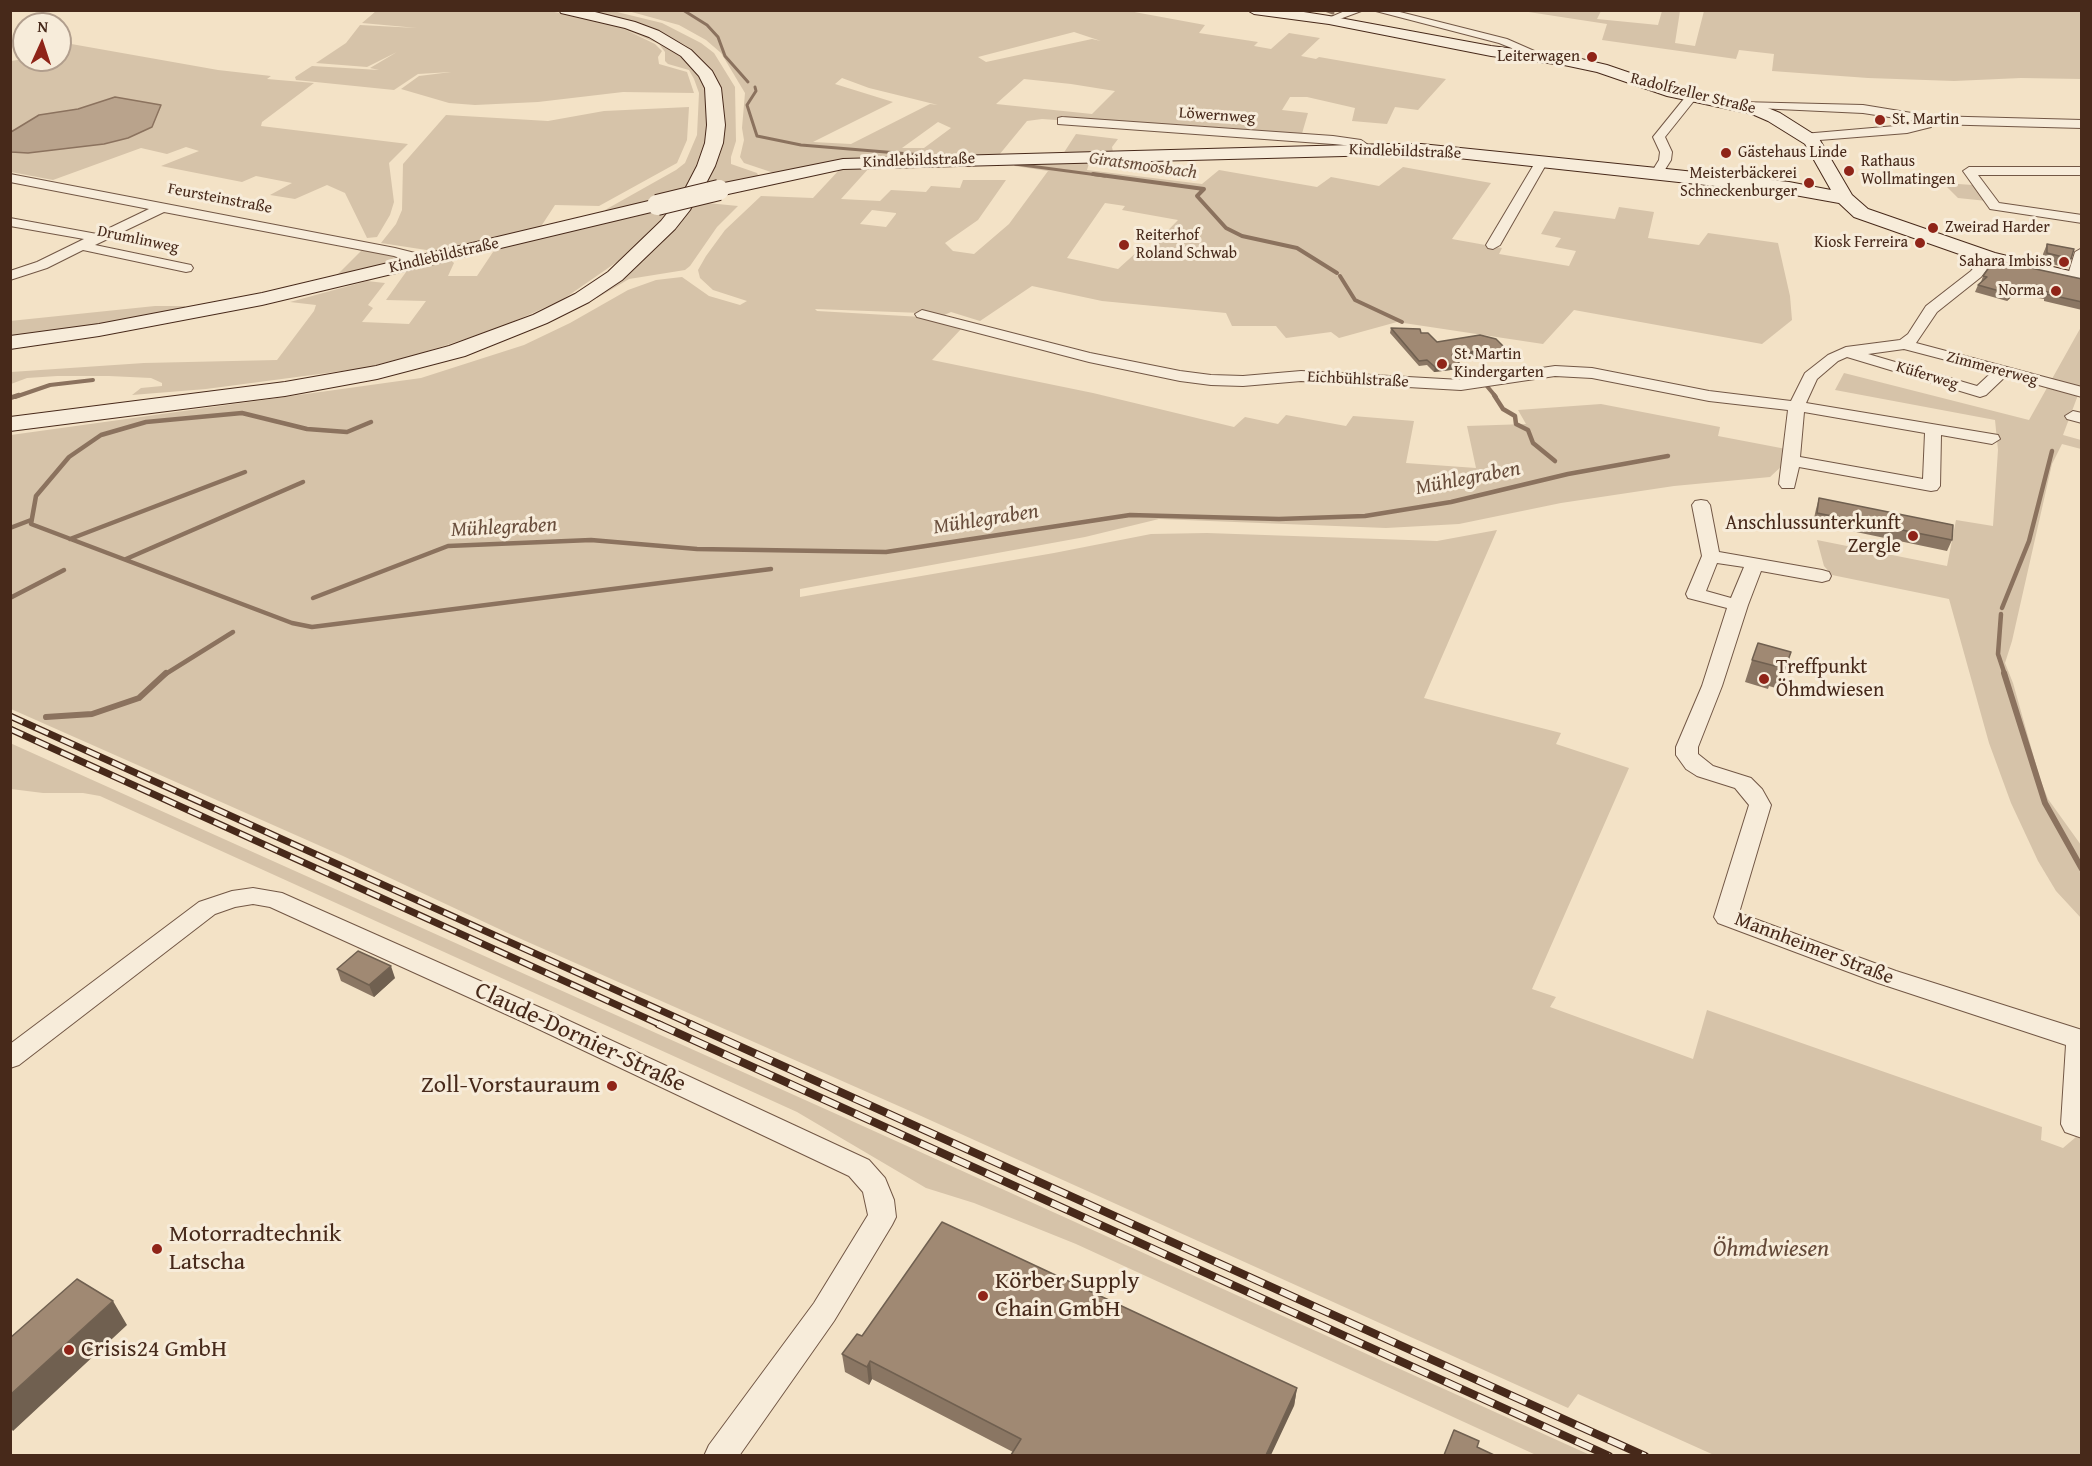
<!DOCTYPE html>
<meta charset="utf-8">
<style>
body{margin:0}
#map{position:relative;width:2092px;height:1466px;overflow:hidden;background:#f3e2c6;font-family:"Gentium Book Plus",serif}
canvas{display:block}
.frame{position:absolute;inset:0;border:12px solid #47291a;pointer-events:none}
.north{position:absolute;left:12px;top:12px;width:60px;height:60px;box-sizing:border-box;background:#f7ecda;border:2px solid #b19e8d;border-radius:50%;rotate:3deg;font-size:16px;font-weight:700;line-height:24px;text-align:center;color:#47291a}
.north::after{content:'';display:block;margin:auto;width:21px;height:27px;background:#8f2418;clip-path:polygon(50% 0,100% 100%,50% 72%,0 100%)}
</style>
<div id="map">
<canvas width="2092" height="1466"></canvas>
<div class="frame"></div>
<div class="north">N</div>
</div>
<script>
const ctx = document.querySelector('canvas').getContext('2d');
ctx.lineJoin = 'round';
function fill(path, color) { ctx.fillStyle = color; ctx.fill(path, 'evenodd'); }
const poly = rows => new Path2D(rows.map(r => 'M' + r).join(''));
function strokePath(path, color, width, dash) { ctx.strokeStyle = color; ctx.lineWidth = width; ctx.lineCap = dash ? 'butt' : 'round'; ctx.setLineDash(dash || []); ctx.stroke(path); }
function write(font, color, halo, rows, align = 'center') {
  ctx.font = font + ' "Gentium Book Plus",serif'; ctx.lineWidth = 6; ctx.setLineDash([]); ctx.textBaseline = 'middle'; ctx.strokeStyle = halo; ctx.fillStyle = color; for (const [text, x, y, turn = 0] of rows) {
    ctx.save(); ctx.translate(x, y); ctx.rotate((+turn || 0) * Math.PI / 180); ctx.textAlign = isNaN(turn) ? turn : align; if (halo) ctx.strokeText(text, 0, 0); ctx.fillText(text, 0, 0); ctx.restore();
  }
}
fill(poly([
 [837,10,1129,11,1205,25,1199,33,1258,42,1254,46,1271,49,1289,33,1320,38,1301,56,1316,59,1319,57,1446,79,1418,110,1395,107,1387,124,1352,121,1355,108,1307,97,1290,97,1282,110,1308,113,1301,137,1042,119,1027,121,999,155,857,160,812,165,774,173,744,163,740,157,744,140,742,128,745,93,721,53,706,40,679,25,628,11,831,11,744,25],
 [1074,32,1101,41,1092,39,986,62,978,57],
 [842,78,869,88,938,105,930,104,851,144,813,142,893,102,835,84],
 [1024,79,1071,84,1115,91,1092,114,996,104],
 [938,122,951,128,924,148,902,148],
 [376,11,549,11,629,26,674,47,702,77,710,111,709,141,686,192,607,214,605,210,676,170,685,163,697,135,699,93,694,79,689,70,668,64,665,61,665,52,659,44,622,28,655,44,662,51,658,57,659,64,687,72,694,93,623,92,538,102,475,105,449,103,401,89,419,76,451,72,418,74,394,90,296,80,295,77,312,66,379,70,370,68,397,52,367,67,316,63,346,43,360,25,417,28,362,23],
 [580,11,613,11,662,23,701,43,714,53,735,87,736,141,731,157,731,164,757,173,759,177,703,189,711,72,695,53,685,45,651,28],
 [1522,11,1601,11,1597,19,1658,25,1662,11,1680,11,1675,43,1695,46,1704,11,2081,11,2081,79,2021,78,1954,81,1868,78,1772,71,1774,54,1739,50,1736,59,1602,40,1607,24],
 [60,42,218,70,271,76,267,79,314,83,262,122,261,126,408,144,389,163,394,202,390,215,377,237,367,238,345,193,327,185,295,199,270,195,292,183,256,176,242,182,161,166,199,151,186,147,167,154,141,148,53,180,11,172,11,61,24,59,60,60],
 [689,107,687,140,677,163,599,206,555,205,540,228,446,253,381,243,396,224,402,210,403,164,446,115,548,121,604,111],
 [1076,134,1118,139,1112,147,1113,152,1063,154],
 [1090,160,1087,170,1202,184,1219,170,1317,187,1331,177,1379,186,1403,167,1491,183,1452,239,1502,248,1499,254,1569,266,1576,251,1555,247,1561,238,1541,234,1554,211,1615,219,1619,207,1654,212,1648,238,1699,245,1708,233,1778,243,1790,296,1792,320,1762,344,1574,310,1543,344,1397,322,1339,338,1331,332,1286,338,1276,326,1232,326,1226,313,1102,301,1032,286,980,321,951,312,940,317,922,313,815,309,817,311,922,317,962,328,932,360,1093,393,1234,427,1245,417,1278,424,1286,415,1346,426,1353,416,1414,421,1406,463,1476,468,1467,426,1526,424,1518,410,1601,404,1720,427,1718,436,1786,449,1785,463,1770,477,1674,486,1561,503,1459,524,1386,528,1159,519,1085,537,800,589,800,597,1054,553,1151,534,1207,533,1437,541,1497,530,1424,698,1561,733,1556,744,1629,768,1532,989,1556,997,1550,1007,1693,1059,1707,1010,2042,1127,2041,1140,2063,1148,2076,1137,2081,1139,2081,1455,1714,1455,1578,1394,1568,1408,910,1111,512,935,343,856,11,709,11,435,421,378,524,345,570,323,628,290,656,280,682,277,709,296,740,305,747,301,713,290,700,278,698,270,706,256,725,230,761,196,813,198,840,169,870,167,841,199,880,201,891,190,926,192,931,186,960,188,963,180,1006,180,978,220,945,243,953,251,974,254,1009,224,1048,171,1015,166,1017,163],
 [1105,203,1125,206,1122,210,1178,220,1149,250,1138,251,1118,269,1067,258],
 [872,210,896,213,896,214,886,227,860,224],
 [1943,183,1973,185,1987,201,1958,198],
 [697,202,738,206,717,227,690,266,685,270,629,279,597,298,593,296,618,281,656,248],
 [659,211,668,212,644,239,624,257,562,300,499,328,422,353,365,368,206,389,132,395,141,388,162,386,162,383,151,378,109,376,57,376,27,378,11,384,11,372,144,363,277,360,314,311,316,305,290,302,367,281,385,283,368,305,373,308,362,322,409,324,426,301,386,300,406,272,451,260,454,263,448,276,477,276,495,249],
 [364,248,400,256,398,261,332,280],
 [155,306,185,306,185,312,11,343,10,321],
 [2081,327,2081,387,2063,435,2081,440,2081,449,2062,444,2052,464,2012,641,2005,663,2013,683,2040,779,2048,799,2081,845,2081,918,2056,891,2038,861,2011,803,1989,743,1949,599,1832,575,1824,566,1817,540,1947,566,1956,520,1993,526,1998,450,1995,420,1835,390,1844,373,2029,420],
 [10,743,843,1117,1590,1455,1536,1455,1076,1244,974,1203,926,1188,797,1112,100,796,83,793,43,793,11,789]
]), '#d6c3a9');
const water = poly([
 [115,97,161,105,152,127,128,138,104,144,28,153,11,152,11,132,39,115,78,109,115,97]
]);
fill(water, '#b9a38c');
strokePath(water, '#8b725e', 1.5);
strokePath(poly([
 [683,10,707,25,718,37,725,56,748,82],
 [1325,10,1333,13],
 [755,87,756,91,747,105,757,136,801,145,946,157],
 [1015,164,1105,176]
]), '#8b725e', 3);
strokePath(poly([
 [1093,174,1204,189,1197,196,1226,228,1242,236,1297,248,1337,273],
 [1340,276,1355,300,1402,322],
 [1486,385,1496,397],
 [15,397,50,385,93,380]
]), '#8b725e', 4);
strokePath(poly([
 [1494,395,1503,409,1515,416,1516,424,1528,430,1533,443,1555,461],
 [10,398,19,395],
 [371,422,347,432,307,429,242,413,146,422,101,435,69,457,36,496,31,524,292,623,312,627,771,569],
 [10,528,31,520],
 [70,539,245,472],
 [126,559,303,482],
 [10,598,64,570],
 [313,598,448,546,591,540,697,549,886,552,1130,515,1279,519,1365,516,1451,502,1568,474,1668,456],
 [2002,608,2029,541,2052,451],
 [2001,614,1998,654,2005,675],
 [164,675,233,632]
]), '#8b725e', 4.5);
strokePath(poly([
 [2004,673,2045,803,2082,869],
 [46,717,92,714,139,698,166,673]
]), '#8b725e', 6);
const minor = poly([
 [1347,10,1364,10,1329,23,1324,20,1347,10],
 [1372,10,1392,10,1507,39,1548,57,1543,60,1539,59,1499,43,1372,10],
 [1691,94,1697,97,1665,137,1672,152,1671,160,1661,176,1653,176,1651,173,1659,160,1660,152,1653,137,1687,95,1691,94],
 [1740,102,1863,105,1930,116,2082,120,2082,128,1933,124,1931,127,1907,133,1807,141,1803,140,1803,134,1907,125,1922,122,1863,113,1736,107,1734,105,1740,102],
 [1062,117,1333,136,1361,140,1374,149,1368,153,1354,146,1333,144,1058,124,1058,118,1062,117],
 [1542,157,1548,161,1500,245,1493,249,1488,248,1486,245,1536,161,1542,157],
 [1969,167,2082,167,2082,175,1978,175,1999,203,2082,215,2082,223,1990,209,1963,171,1969,167],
 [10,174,395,248,419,254,428,262,421,266,394,256,164,212,95,245,191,265,193,268,191,271,186,272,83,250,47,268,10,280,10,271,37,262,84,239,10,226,10,218,97,234,149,209,10,182,10,174],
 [2082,248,2081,278,2079,281,2069,281,2067,278,2075,252,2082,248],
 [1989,254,1996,258,1981,277,1937,312,1916,343,2082,387,2082,397,2006,376,1986,395,1980,397,1847,357,1838,361,1817,379,1806,403,1998,435,2000,439,1992,444,1941,435,1940,486,1937,490,1931,491,1799,467,1794,488,1782,488,1779,484,1788,410,1709,401,1592,378,1555,376,1461,390,1301,381,1243,386,1211,385,1180,381,1089,362,917,317,915,314,922,310,1090,353,1180,371,1211,375,1243,376,1301,371,1461,380,1555,366,1592,368,1709,391,1791,401,1805,373,1828,355,1846,347,1900,340,1908,334,1926,306,1971,271,1984,255,1989,254],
 [1904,349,1992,372,1977,386,1868,354,1904,349],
 [1804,412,1925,433,1923,479,1800,457,1804,412],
 [2073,411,2082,413,2082,423,2067,419,2065,416,2073,411],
 [1701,500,1707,501,1710,505,1719,552,1822,570,1829,572,1831,576,1829,580,1822,582,1761,571,1748,605,1722,686,1698,747,1698,754,1713,766,1751,778,1762,789,1771,805,1739,913,1896,971,2082,1030,2082,1138,2065,1132,2061,1124,2066,1045,1878,983,1718,923,1714,917,1749,805,1735,788,1697,776,1686,769,1676,755,1676,747,1702,686,1727,608,1688,598,1686,594,1702,556,1692,505,1695,501,1701,500],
 [1717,563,1744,567,1731,598,1706,591,1717,563],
 [253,888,282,893,550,1012,869,1160,885,1178,894,1200,896,1217,892,1225,834,1321,739,1456,704,1456,709,1445,814,1303,868,1215,863,1192,849,1176,532,1026,270,907,253,904,235,907,215,914,19,1065,10,1068,10,1044,199,902,232,891,253,888]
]);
const secondary = poly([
 [559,10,587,10,635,22,659,31,691,50,712,71,721,88,725,125,723,143,715,166,701,193,694,195,687,193,685,189,697,166,705,143,707,125,705,88,699,76,681,56,649,37,625,28,561,13,559,10],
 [1247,10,1291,10,1329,16,1491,46,1564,55,1607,65,1677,89,1763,106,1780,113,1818,137,1852,195,1868,209,1995,253,2082,274,2082,286,1982,262,1854,217,1839,203,1789,194,1421,154,843,169,719,196,712,194,710,190,712,186,719,184,843,159,1389,144,1421,144,1657,168,1789,182,1831,190,1805,144,1768,121,1752,114,1667,96,1597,72,1564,65,1491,56,1329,24,1254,14,1247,10],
 [657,199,664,201,666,205,664,209,262,305,99,336,10,349,10,336,99,324,262,293,657,199],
 [683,200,690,202,692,206,690,210,675,229,622,280,589,302,547,323,465,356,377,379,285,396,10,431,10,417,285,382,376,366,449,346,533,315,575,294,608,272,661,221,676,202,683,200]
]);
strokePath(minor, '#725745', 2);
strokePath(secondary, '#47291a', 2);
fill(minor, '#f7ecda');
fill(secondary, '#f7ecda');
const railFar1 = poly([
 [10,716,693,1025],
 [10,729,661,1025]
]);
const rail = poly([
 [658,1024,1609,1456],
 [690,1024,1645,1456]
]);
strokePath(railFar1, '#47291a', 7);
strokePath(rail, '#47291a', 8);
strokePath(railFar1, '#f7ecda', 4.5, [14]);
strokePath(rail, '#f7ecda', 6, [18]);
const secondaryBridge = poly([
 [657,205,719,190]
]);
strokePath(secondaryBridge, '#47291a', 22, []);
strokePath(secondaryBridge, '#f7ecda', 20);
fill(poly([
 [2047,244,2071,259,2068,268,2044,262,2043,254],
 [1983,276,2082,279,2082,310,2044,301,2044,299,2014,294,2007,301,1975,292,1978,285,1981,282],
 [1391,328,1421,333,1437,342,1480,335,1514,357,1513,362,1482,355,1456,360,1459,369,1434,372,1427,365,1419,366,1390,333],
 [1819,498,1952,540,1947,551,1813,523,1816,509],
 [1791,652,1779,689,1769,686,1768,689,1745,682,1752,660],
 [337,969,395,978,374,997,341,981],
 [862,1336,1297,1388,1294,1406,1013,1452,872,1379,869,1385,845,1372,842,1354]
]), '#8a7663');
fill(poly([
 [2017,288,2014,294,2007,301,2010,294],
 [1483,350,1482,355,1451,360,1452,355],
 [1460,364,1459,369,1434,372,1435,367],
 [391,966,395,978,374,997,369,985],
 [113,1301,127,1325,13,1431,10,1427,10,1395],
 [870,1361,872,1379,869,1385,867,1367],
 [1297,1388,1294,1406,1271,1455,1266,1455]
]), '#706050');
const building = poly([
 [2047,244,2074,249,2071,259,2047,253,2047,244],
 [1994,260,2082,279,2082,302,2046,294,2048,292,2017,288,2010,294,1978,285,1987,277,1983,276,1994,260],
 [1391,328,1420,329,1421,333,1428,333,1437,342,1480,335,1496,339,1514,357,1483,350,1452,355,1460,364,1435,367,1427,360,1419,361,1391,328],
 [1819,498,1953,525,1952,540,1817,513,1819,498],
 [1758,643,1791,652,1786,666,1776,664,1775,666,1752,660,1758,643],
 [358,951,391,966,369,985,337,969,358,951],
 [942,1222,1297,1388,1266,1455,1011,1455,1021,1439,870,1361,867,1367,842,1354,857,1334,862,1336,942,1222],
 [77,1279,113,1301,10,1395,10,1338,77,1279],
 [1454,1430,1479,1441,1477,1447,1494,1455,1444,1455,1454,1430]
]);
fill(building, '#a08973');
strokePath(building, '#706050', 1.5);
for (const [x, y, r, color] of [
 [1592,57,6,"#8f2418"],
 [1880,120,6,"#8f2418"],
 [1726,153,6,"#8f2418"],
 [1849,171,6,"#8f2418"],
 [1809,183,6,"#8f2418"],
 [1933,228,6,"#8f2418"],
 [1920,243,6,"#8f2418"],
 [1124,245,6,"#8f2418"],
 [2064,262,6,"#8f2418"],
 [2056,291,6,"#8f2418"],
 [1442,364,6,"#8f2418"],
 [1913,536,6,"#8f2418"],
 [1764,679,6,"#8f2418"],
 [612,1086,6,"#8f2418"],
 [157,1249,6,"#8f2418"],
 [983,1296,6,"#8f2418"],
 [69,1350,6,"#8f2418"]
]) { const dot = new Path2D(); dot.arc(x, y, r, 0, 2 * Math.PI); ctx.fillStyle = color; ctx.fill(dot); strokePath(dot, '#f7ecda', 2); }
write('16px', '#47291a', '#f7ecda', [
 ["Leiterwagen",1580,57,"right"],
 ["St. Martin",1892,120],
 ["Gästehaus Linde",1738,153],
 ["Rathaus",1861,162],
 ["Wollmatingen",1861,180],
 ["Meisterbäckerei",1797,174,"right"],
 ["Schneckenburger",1797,192,"right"],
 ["Zweirad Harder",1945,228],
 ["Reiterhof",1136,236],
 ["Roland Schwab",1136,254],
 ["Kiosk Ferreira",1908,243,"right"],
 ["Sahara Imbiss",2052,262,"right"],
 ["Norma",2044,291,"right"],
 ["St. Martin",1454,355],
 ["Kindergarten",1454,373]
], 'left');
write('16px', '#47291a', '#f7ecda', [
 ["Radolfzeller Straße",1693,94,14],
 ["Löwernweg",1217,116,4],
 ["Kindlebildstraße",1405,152,2],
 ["Kindlebildstraße",919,161,-2],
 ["Feursteinstraße",220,199,11],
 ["Drumlinweg",138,240,12],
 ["Kindlebildstraße",444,256,-13],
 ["Zimmererweg",1992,369,15],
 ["Küferweg",1927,376,17],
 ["Eichbühlstraße",1358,380,3]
]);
write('italic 18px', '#694e3c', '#f7ecda', [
 ["Giratsmoosbach",1143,166,8]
]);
write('20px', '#47291a', '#f7ecda', [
 ["Anschlussunterkunft",1901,524],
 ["Zergle",1901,547],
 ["Treffpunkt",1776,668,"left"],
 ["Öhmdwiesen",1776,691,"left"]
], 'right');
write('20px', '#47291a', '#f7ecda', [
 ["Mannheimer Straße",1814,949,21]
]);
write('italic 21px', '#694e3c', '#f7ecda', [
 ["Mühlegraben",1468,479,-11],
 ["Mühlegraben",986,520,-9],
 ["Mühlegraben",504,528,-3]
]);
write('24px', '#47291a', '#f7ecda', [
 ["Claude-Dornier-Straße",580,1038,25]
]);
write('24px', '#47291a', '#f7ecda', [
 ["Zoll-Vorstauraum",600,1086,"right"],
 ["Motorradtechnik",169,1235],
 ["Latscha",169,1263],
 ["Körber Supply",995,1282],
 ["Chain GmbH",995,1310],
 ["Crisis24 GmbH",81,1350]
], 'left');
write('italic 24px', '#644837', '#f7ecda', [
 ["Öhmdwiesen",1771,1250]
]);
</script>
